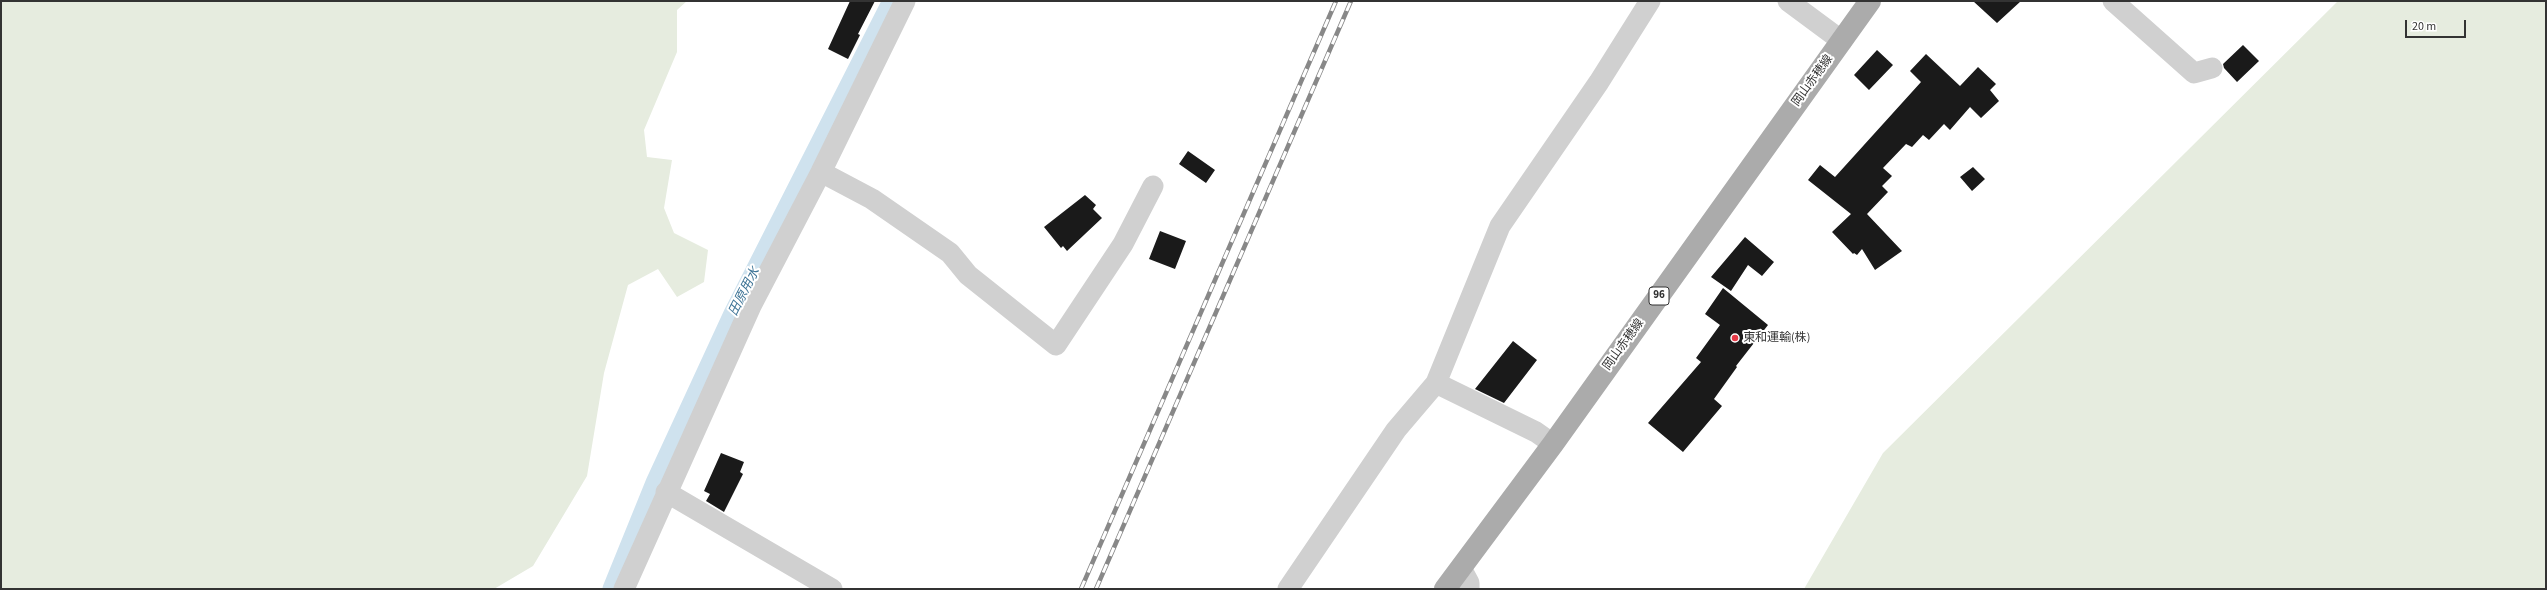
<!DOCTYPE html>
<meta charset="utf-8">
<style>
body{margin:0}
#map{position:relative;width:2547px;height:590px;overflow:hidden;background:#fff;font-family:"Source Sans 3",sans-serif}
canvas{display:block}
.frame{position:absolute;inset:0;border:2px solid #333;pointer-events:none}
.scale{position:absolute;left:2405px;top:20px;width:61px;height:18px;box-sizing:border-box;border:2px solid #333;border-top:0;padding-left:5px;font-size:12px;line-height:14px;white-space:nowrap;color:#333;-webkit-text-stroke:3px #fff;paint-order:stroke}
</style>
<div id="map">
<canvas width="2547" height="590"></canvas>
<div class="frame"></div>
<div class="scale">20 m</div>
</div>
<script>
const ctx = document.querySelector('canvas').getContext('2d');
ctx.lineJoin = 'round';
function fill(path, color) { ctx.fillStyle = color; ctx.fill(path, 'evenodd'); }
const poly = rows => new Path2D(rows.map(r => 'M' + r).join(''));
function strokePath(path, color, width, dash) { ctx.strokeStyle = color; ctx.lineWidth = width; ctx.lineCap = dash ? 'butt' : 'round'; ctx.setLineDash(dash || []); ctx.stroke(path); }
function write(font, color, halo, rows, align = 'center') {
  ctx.font = font + ' "Source Sans 3","Noto Sans JP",sans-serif'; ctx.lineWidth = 4; ctx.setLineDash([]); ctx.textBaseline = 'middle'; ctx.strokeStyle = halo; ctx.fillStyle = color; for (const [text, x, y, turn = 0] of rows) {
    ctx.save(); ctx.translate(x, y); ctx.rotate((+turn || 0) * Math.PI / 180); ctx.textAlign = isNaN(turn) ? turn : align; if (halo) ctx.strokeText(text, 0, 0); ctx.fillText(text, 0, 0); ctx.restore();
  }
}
fill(poly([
 [1,1,687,1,677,10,677,52,644,130,647,157,672,160,664,208,674,233,708,250,704,282,677,297,658,269,628,285,604,373,587,476,533,566,494,589,1,589],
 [2338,1,2546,1,2546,589,1804,589,1883,453]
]), '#e6ecdf');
strokePath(poly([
 [613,589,656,483,734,314,893,1]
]), '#cfe2ee', 21);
fill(poly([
 [850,1,875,1,858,34,860,35,848,59,828,49],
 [1973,1,2021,1,1997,23],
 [2243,45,2259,61,2237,82,2224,68,2223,64],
 [1877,50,1893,65,1869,90,1854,75],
 [1926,54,1960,86,1978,67,1996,84,1990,90,1999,101,1981,118,1970,107,1950,130,1944,124,1929,140,1923,135,1912,147,1906,144,1883,168,1892,176,1882,186,1888,192,1867,214,1902,251,1875,270,1862,249,1857,255,1854,253,1853,254,1832,232,1851,214,1808,180,1820,165,1835,177,1921,82,1910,71],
 [1188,151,1215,170,1206,183,1179,164],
 [1973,167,1985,179,1972,191,1960,177],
 [1085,195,1096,205,1093,209,1102,218,1067,251,1063,246,1061,248,1044,227],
 [1160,231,1186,241,1175,269,1149,259],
 [1745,237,1774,262,1762,276,1748,265,1731,291,1711,277],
 [1723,288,1768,325,1736,366,1737,367,1714,399,1722,406,1683,452,1648,423,1701,362,1696,358,1720,325,1705,314],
 [1513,341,1537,360,1504,403,1475,389],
 [721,453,744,462,740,472,743,474,724,512,706,501,710,494,704,491]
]), '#1a1a1a');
strokePath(poly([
 [1788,1,1842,41],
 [2113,1,2194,73,2212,68],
 [821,172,872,199,950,253,968,275,1056,345,1123,244,1153,186],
 [1436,383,1536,432,1553,444],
 [666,492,832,589],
 [1461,568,1469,583,1469,589],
 [624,589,751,306,821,172,905,1],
 [1288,589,1396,430,1436,383,1500,226,1599,82,1650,1]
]), '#d0d0d0', 21);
strokePath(poly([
 [1445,589,1553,444,1870,1]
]), '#ababab', 22);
const rail = poly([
 [1081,589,1336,1],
 [1096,589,1351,1]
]);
strokePath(rail, '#888', 4.5);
strokePath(rail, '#fff', 3, [9]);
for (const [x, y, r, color] of [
 [1735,338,4,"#e63946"]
]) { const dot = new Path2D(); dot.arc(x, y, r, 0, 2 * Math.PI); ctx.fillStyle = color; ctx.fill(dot); strokePath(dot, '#fff', 1.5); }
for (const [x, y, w] of [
 [1659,296,20]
]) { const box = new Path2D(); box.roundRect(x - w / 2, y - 9, w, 18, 3); ctx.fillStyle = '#fff'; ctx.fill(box); strokePath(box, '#333', 1); }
write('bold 11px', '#333', null, [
 ["96",1659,296]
]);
write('12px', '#333', '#fff', [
 ["岡山赤穂線",1813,81,-54],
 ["岡山赤穂線",1624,345,-54]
]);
write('12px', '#333', '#fff', [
 ["東和運輸(株)",1743,338]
], 'left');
write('italic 13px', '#3f7597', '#fff', [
 ["田原用水",745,292,-63]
]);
</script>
